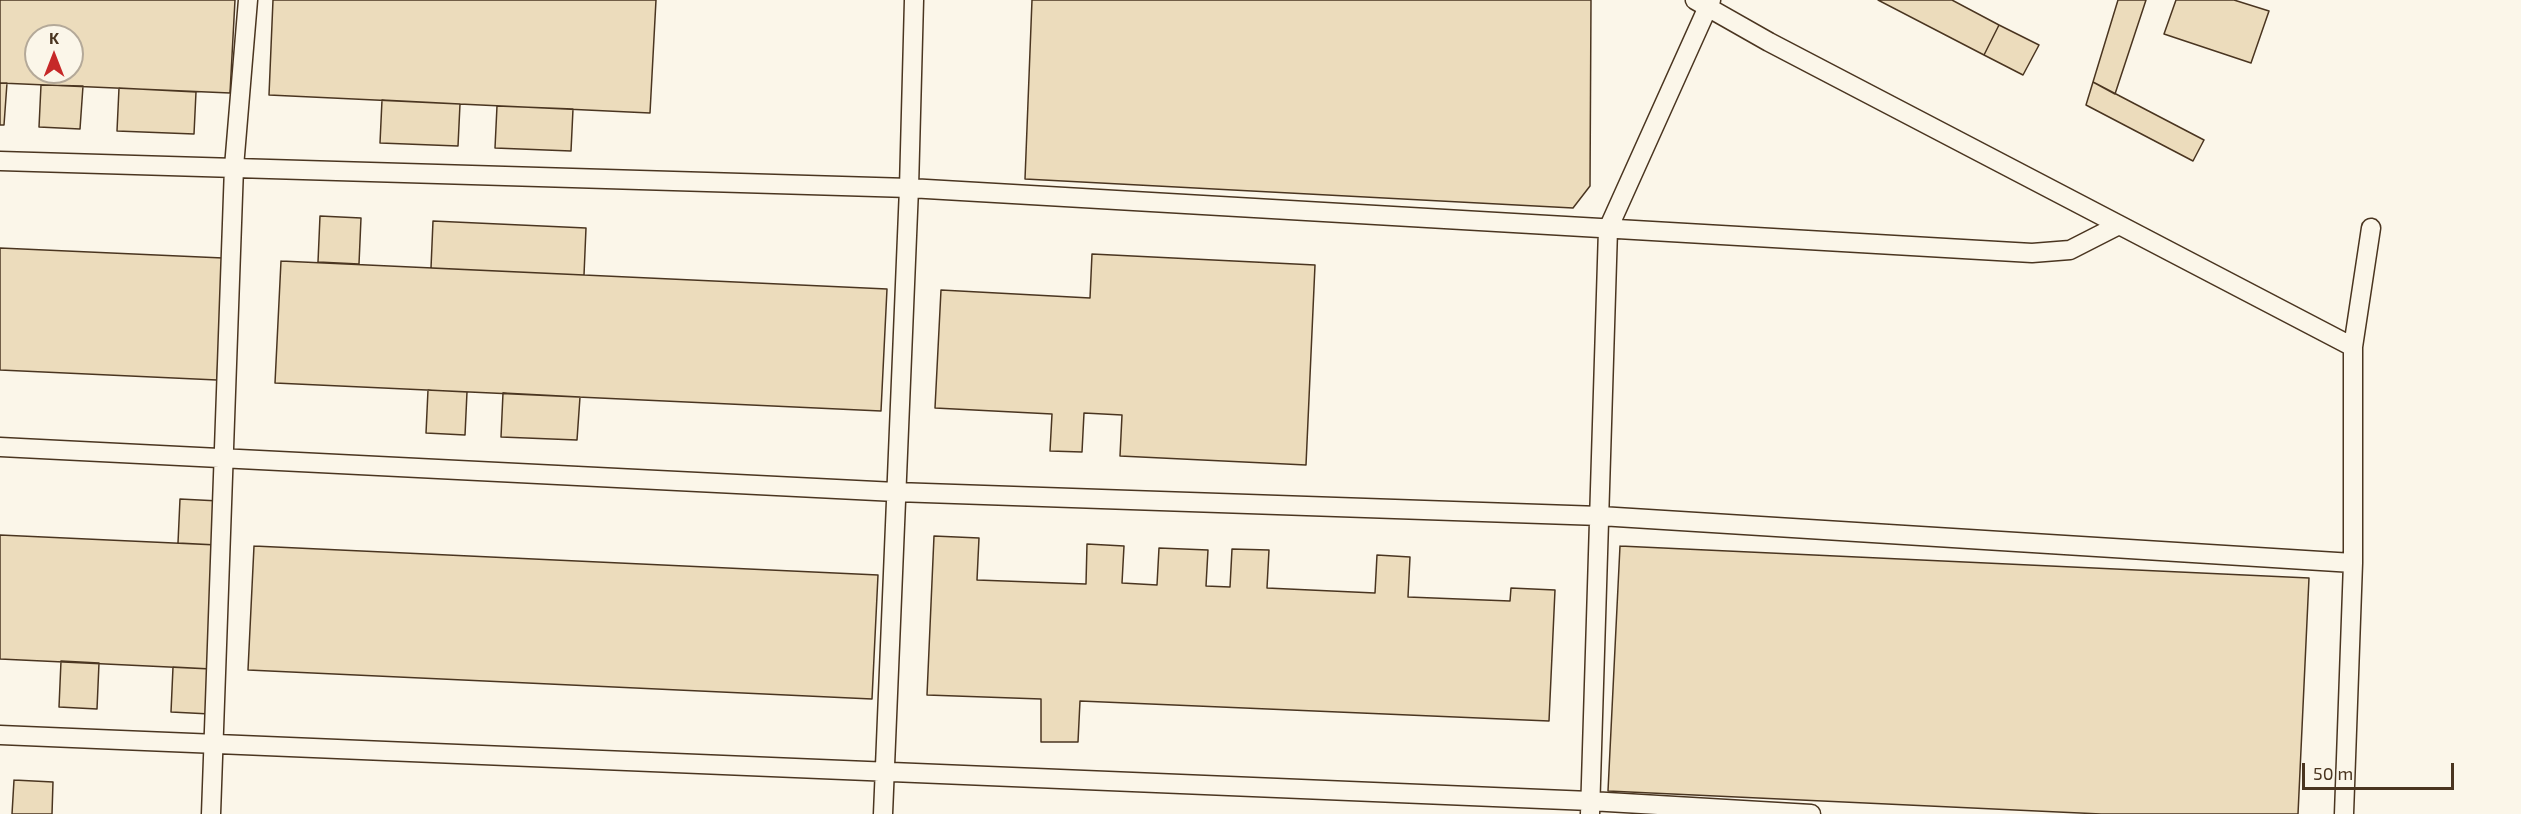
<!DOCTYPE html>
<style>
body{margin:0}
#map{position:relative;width:2521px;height:814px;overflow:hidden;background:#fbf6e9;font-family:"Exo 2",sans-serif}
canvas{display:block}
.north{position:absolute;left:24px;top:24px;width:60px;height:60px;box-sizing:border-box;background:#fbf6e9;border:2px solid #b4a999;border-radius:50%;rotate:0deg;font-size:16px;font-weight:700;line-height:24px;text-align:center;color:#4a3520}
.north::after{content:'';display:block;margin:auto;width:21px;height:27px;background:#c62828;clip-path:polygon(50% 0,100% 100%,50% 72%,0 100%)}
.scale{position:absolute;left:2302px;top:763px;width:152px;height:27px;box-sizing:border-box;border:3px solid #4a3520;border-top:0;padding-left:8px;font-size:18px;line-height:21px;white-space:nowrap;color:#4a3520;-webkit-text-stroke:4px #fbf6e9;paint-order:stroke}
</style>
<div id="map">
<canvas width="2521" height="814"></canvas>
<div class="north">K</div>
<div class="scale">50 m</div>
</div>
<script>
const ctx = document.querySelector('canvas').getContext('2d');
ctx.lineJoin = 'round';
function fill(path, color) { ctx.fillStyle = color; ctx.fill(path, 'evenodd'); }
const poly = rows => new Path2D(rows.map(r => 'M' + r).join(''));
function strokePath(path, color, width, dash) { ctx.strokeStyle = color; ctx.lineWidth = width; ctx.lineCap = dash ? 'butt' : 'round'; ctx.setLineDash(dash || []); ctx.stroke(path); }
const building = poly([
 [0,0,235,0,230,93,0,83,0,0],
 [36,36,72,36,72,72,36,72,36,36],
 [273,0,656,0,650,113,269,95,273,0],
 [1032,0,1591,0,1590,186,1573,208,1025,179,1032,0],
 [1878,0,1952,0,1999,25,1984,55,1878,0],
 [2118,0,2146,0,2115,94,2093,82,2118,0],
 [2176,0,2234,0,2269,11,2251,63,2164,34,2176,0],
 [1999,25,2039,45,2023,75,1984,55,1999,25],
 [2093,82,2204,140,2193,161,2086,105,2093,82],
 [0,83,7,83,4,125,0,125,0,83],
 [41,85,83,86,80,129,39,127,41,85],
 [119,88,196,92,194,134,117,131,119,88],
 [382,100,460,104,458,146,380,143,382,100],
 [497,106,573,109,571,151,495,148,497,106],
 [320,216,361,218,359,264,318,262,320,216],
 [433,221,586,228,584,275,431,268,433,221],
 [0,248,223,258,217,380,0,370,0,248],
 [1092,254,1315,265,1306,465,1120,456,1122,415,1084,413,1082,452,1050,451,1052,414,935,408,941,290,1090,298,1092,254],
 [281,261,887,289,881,411,275,383,281,261],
 [428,390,467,392,465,435,426,433,428,390],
 [503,393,580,397,577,440,501,437,503,393],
 [180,499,219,501,217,545,178,543,180,499],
 [0,535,217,545,211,669,0,659,0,535],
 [934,536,979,538,977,580,1086,584,1087,544,1124,546,1122,583,1157,585,1159,548,1208,550,1206,586,1230,587,1232,549,1269,550,1267,588,1375,593,1377,555,1410,557,1408,597,1510,601,1511,588,1555,590,1549,721,1080,701,1078,742,1041,742,1041,699,927,695,934,536],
 [254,546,878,575,872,699,248,670,254,546],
 [1620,546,2309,578,2298,814,2101,814,1608,791,1620,546],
 [61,661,99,663,97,709,59,707,61,661],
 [173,667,211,669,210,714,171,712,173,667],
 [14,780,53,782,52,814,12,814,14,780]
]);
fill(building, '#ecdcbc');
strokePath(building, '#4a3520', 1.5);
const street = poly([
 [1695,0,1769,42,2353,347],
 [0,161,909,188,2032,253,2070,250,2119,225],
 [0,447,896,492,1600,516,2353,563],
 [0,735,1590,801,1811,814],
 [211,814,234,167,248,0],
 [883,814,909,188,914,0],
 [1590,814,1608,229,1711,0],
 [2344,814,2353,563,2353,347,2371,228]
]);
strokePath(street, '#4a3520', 21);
strokePath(street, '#fbf6e9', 18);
</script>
